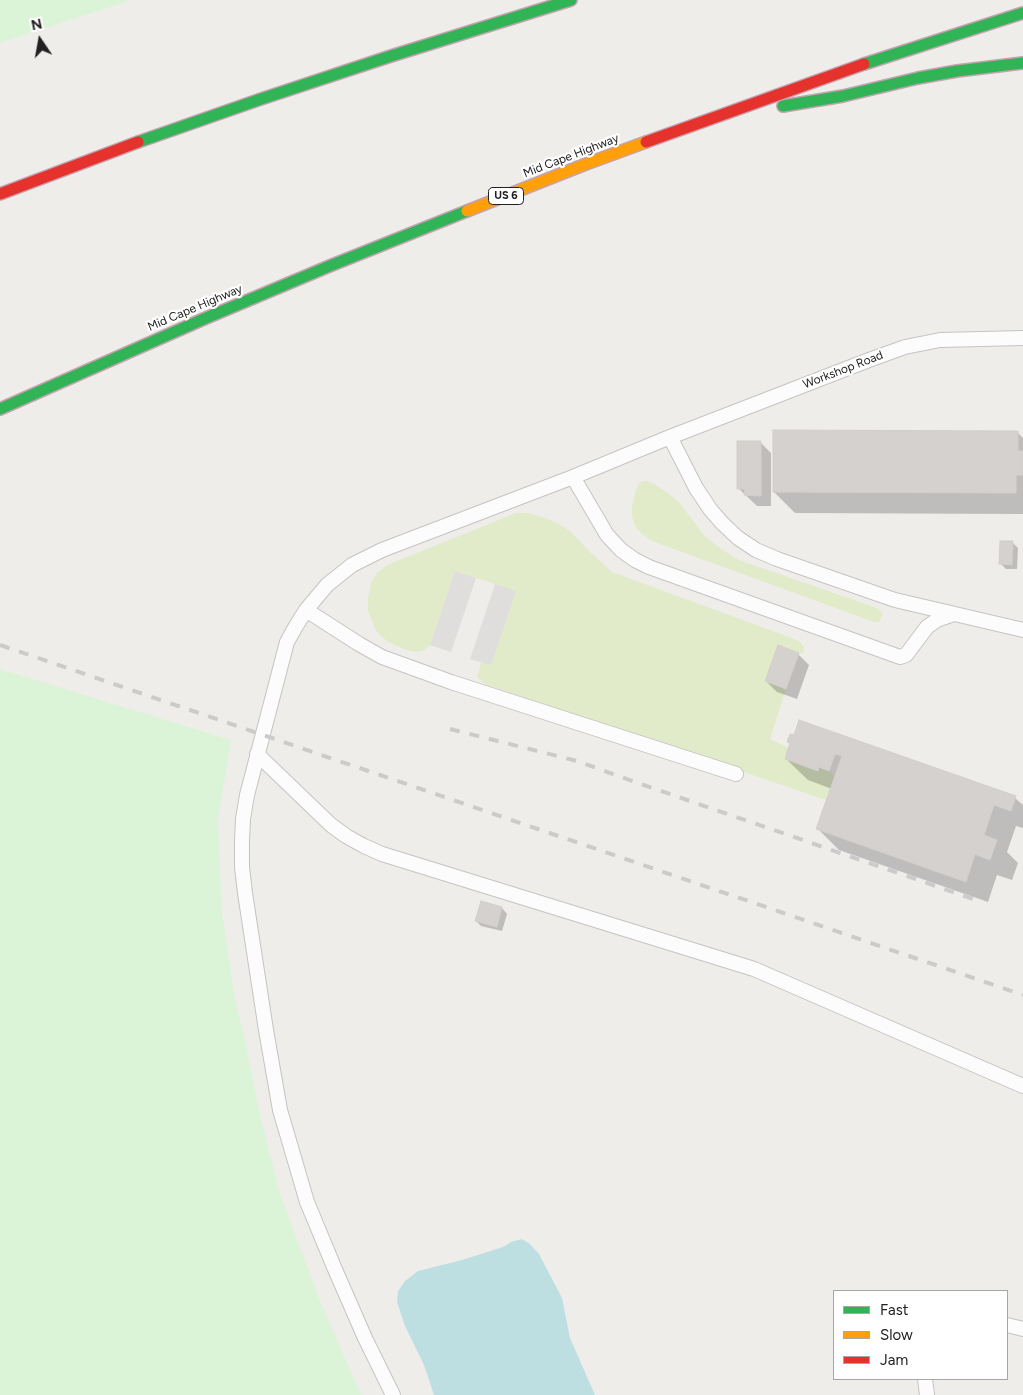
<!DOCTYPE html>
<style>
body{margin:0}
#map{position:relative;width:1023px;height:1395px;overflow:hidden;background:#efedea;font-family:Figtree,sans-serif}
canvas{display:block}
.legend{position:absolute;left:833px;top:1290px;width:175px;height:90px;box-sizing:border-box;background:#fff;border:1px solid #a6a6a6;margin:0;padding:6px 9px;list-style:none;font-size:15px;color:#212121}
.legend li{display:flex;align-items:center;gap:10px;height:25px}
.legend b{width:25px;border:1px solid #a6a6a6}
.north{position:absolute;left:15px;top:15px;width:50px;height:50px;-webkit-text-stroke:4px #fff;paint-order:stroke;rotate:348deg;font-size:14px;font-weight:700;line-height:20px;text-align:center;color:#212121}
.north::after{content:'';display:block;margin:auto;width:18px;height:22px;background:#212121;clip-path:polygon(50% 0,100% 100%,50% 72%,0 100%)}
</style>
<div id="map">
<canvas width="1023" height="1395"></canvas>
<ul class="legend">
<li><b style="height:6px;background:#30b455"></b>Fast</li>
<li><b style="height:6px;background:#ff9f0a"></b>Slow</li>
<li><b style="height:6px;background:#e5322d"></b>Jam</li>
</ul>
<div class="north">N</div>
</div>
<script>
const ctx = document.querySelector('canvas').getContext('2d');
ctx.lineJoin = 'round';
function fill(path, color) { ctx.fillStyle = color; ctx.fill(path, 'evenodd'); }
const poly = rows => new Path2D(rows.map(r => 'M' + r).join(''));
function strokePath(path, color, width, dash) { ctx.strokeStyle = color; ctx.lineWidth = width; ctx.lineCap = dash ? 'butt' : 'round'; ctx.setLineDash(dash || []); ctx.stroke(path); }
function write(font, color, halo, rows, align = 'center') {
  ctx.font = font + ' Figtree,sans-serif'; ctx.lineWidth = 4.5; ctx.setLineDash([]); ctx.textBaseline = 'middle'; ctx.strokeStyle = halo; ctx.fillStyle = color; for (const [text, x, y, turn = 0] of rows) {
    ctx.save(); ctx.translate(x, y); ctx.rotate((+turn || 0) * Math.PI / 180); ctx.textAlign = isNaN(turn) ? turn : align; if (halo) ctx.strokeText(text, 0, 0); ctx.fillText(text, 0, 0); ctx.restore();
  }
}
fill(poly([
 [643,481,647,481,654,484,668,493,678,501,704,535,721,549,739,560,877,608,883,614,879,622,874,622,652,541,641,533,635,526,632,516,632,507,636,489,639,483],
 [516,513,528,513,546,518,558,524,570,531,590,552,612,572,792,638,800,642,804,647,803,653,799,653,778,645,765,681,786,689,770,739,789,748,785,759,818,771,819,767,829,771,835,776,826,800,485,684,478,678,478,674,481,662,491,665,495,584,455,571,430,645,425,650,417,652,406,650,388,642,376,631,368,611,368,598,371,583,377,573,387,565]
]), '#e1ebca');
fill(poly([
 [0,0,131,0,0,43],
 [0,669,231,740,218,820,222,912,233,988,247,1051,260,1115,280,1194,320,1301,361,1395,0,1395]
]), '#dbf4d7');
fill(poly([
 [455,571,476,578,451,652,430,645],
 [495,584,516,591,491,665,470,659]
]), '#dfdedd');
fill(poly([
 [522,1239,530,1244,539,1254,562,1298,570,1338,595,1395,434,1395,424,1365,405,1326,397,1302,398,1291,405,1281,418,1271,462,1260,503,1247,511,1242]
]), '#bedfe2');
fill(poly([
 [1017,432,1023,438,1023,514,795,513,774,492],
 [760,442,771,453,771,506,757,506,738,488],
 [1012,542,1018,548,1017,569,1006,569,1001,564],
 [798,654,809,665,797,699,777,692,766,681],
 [788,742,1015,798,1023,805,1023,828,1016,826,1007,852,1018,863,1012,880,997,875,988,902,839,850,818,829,832,789,808,780,786,759,791,745],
 [502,908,507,914,502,931,481,926,476,921]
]), '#0003');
const building = poly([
 [773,430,1018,431,1018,451,1023,451,1023,475,1016,475,1016,493,773,492,773,430],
 [737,441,761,441,761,496,744,495,745,489,737,489,737,441],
 [1000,541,1013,541,1012,565,999,564,1000,541],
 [778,645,799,653,786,689,765,681,778,645],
 [799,720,1016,796,1011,811,994,805,984,835,997,840,990,860,975,854,966,882,816,829,842,756,835,754,829,771,819,767,818,771,785,759,790,743,787,742,790,734,794,735,799,720],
 [481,901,502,907,497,927,475,921,481,901]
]);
fill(building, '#d4d1cf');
strokePath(building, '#d2cecb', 1);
const lane = poly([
 [670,437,696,488,710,509,722,523,738,538,756,550,777,559,895,600,1023,630],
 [573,477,607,535,621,550,635,560,649,567,900,657,906,655,927,627,937,620,954,614],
 [306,610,359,644,382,657,451,682,736,774],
 [257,754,331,825,346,836,364,846,382,854,754,969,1023,1086],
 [1007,1325,1023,1329],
 [925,1379,927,1395],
 [393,1395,365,1338,334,1267,307,1202,280,1110,266,1030,245,893,242,867,242,841,243,819,247,795,287,642,296,626,306,610,327,585,352,565,382,550,573,477,670,437,869,360,905,347,940,340,1023,338]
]);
const fast = poly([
 [864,64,1023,13],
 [783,106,843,96,918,78,957,71,1023,63],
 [138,142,261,99,391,56,571,0],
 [0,409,206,318,332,265,467,211]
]);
const slow = poly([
 [467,211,586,164,646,142]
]);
const jam = poly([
 [646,142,864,64],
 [0,194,138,142]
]);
strokePath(lane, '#c5c4c2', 16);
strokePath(fast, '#c4a2b0', 14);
strokePath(slow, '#c4a2b0', 14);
strokePath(jam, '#c4a2b0', 14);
strokePath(lane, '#fdfcfc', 14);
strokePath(fast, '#30b455', 11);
strokePath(slow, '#ff9f0a', 11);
strokePath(jam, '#e5322d', 11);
strokePath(poly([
 [0,645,1023,995],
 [450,729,577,761,635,782,979,901]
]), '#cbcbcb', 4, [10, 10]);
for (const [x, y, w] of [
 [506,196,35]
]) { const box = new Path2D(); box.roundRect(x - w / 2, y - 8.5, w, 17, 4); ctx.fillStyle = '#fff'; ctx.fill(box); strokePath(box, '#212121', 1); }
write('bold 11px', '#212121', null, [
 ["US 6",506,196]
]);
write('12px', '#212121', '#fff', [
 ["Mid Cape Highway",571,156,-21],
 ["Mid Cape Highway",195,308,-23],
 ["Workshop Road",843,370,-21]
]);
</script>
